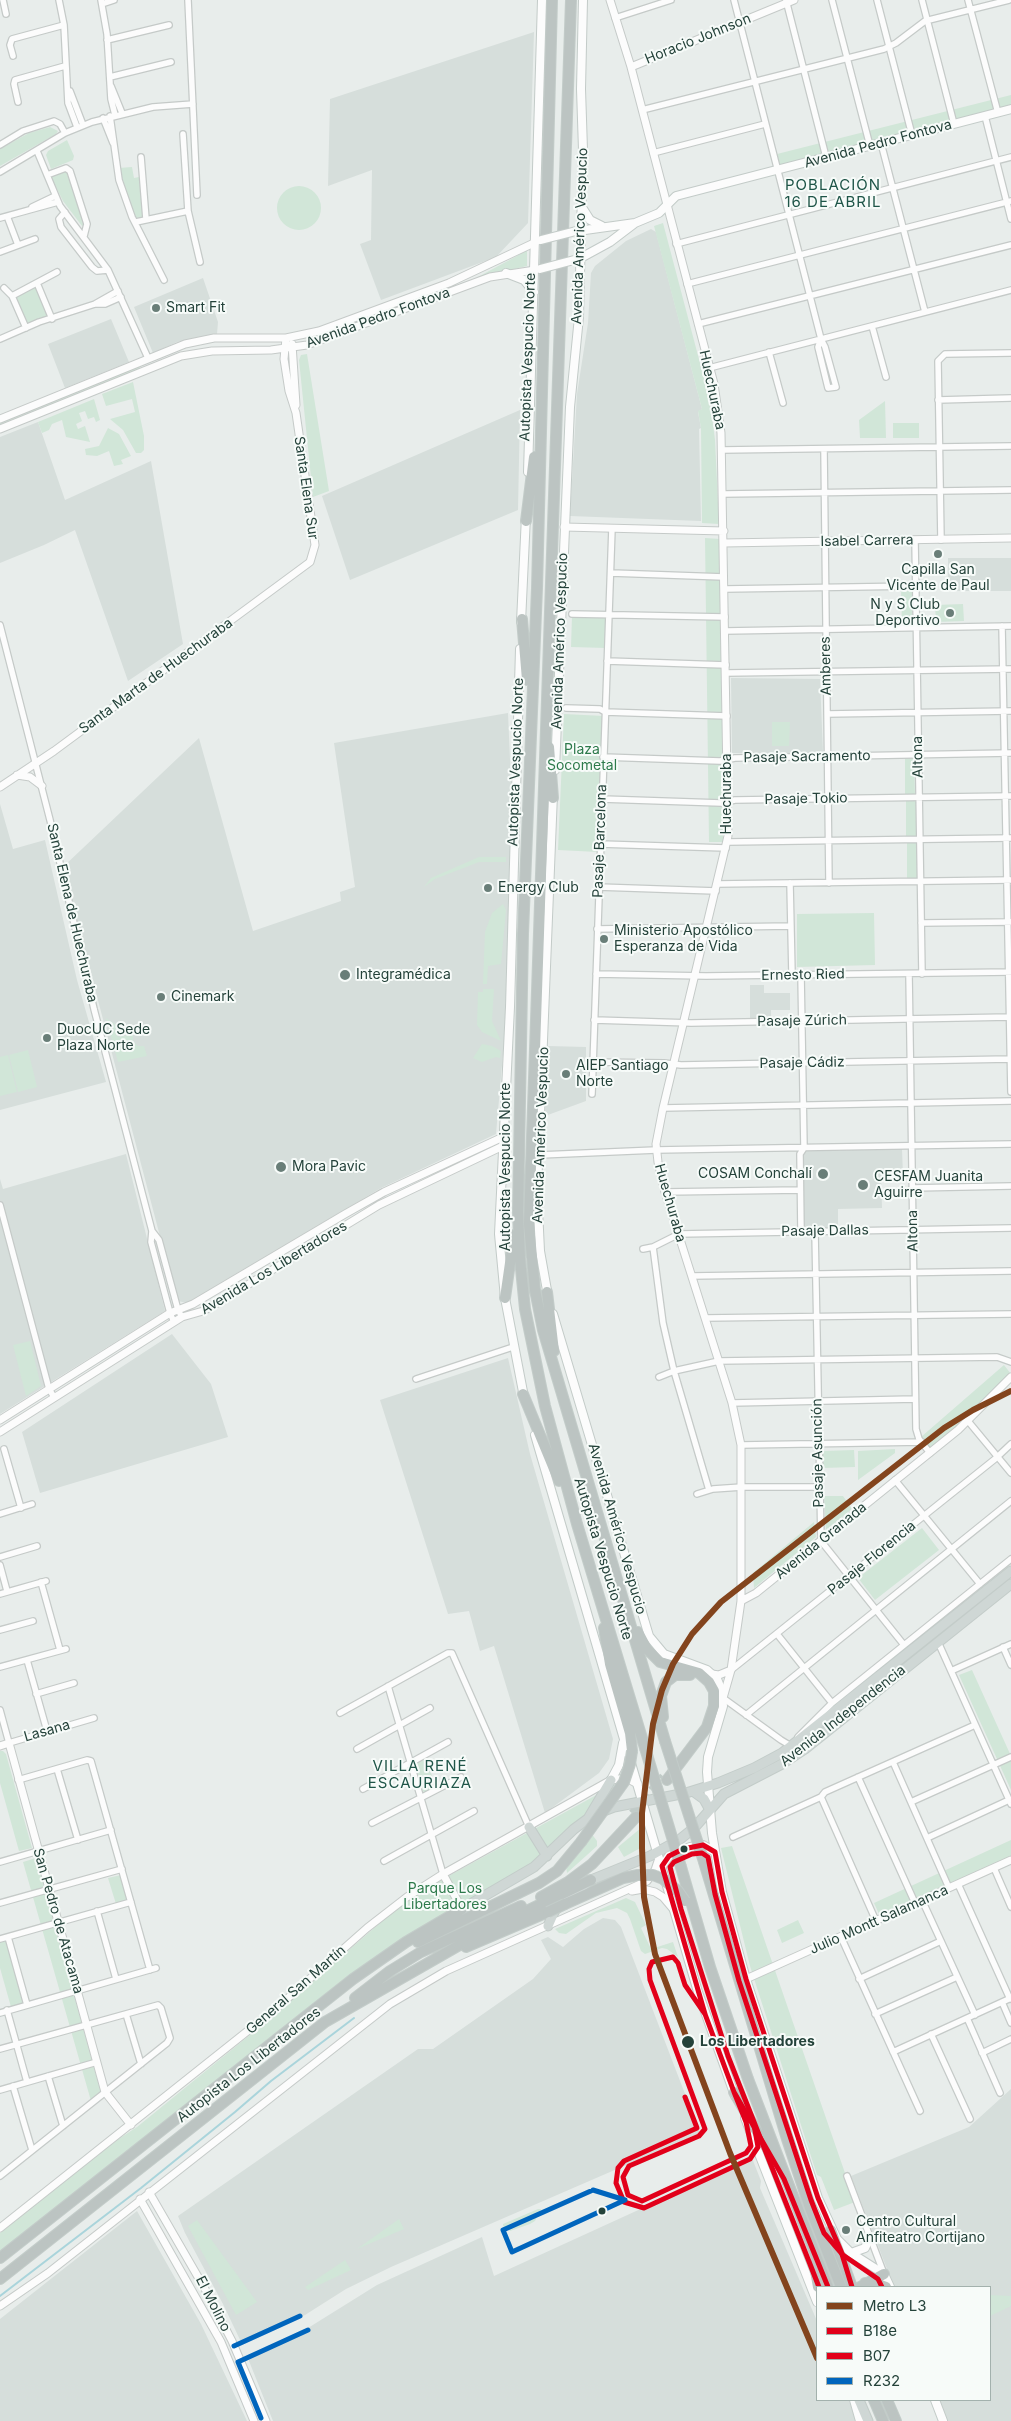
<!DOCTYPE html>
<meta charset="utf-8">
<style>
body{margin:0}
#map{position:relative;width:1011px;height:2421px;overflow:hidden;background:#e8edeb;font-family:Inter,sans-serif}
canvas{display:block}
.legend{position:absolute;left:816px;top:2286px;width:175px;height:115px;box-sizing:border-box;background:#f7fbf9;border:1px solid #a3b1ad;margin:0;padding:6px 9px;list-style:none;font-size:15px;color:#24423a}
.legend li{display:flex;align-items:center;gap:10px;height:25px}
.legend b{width:25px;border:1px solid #a3b1ad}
</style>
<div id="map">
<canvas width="1011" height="2421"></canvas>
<ul class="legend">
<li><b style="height:6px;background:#83441d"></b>Metro L3</li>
<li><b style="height:6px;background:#e2001a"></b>B18e</li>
<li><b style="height:6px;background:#e2001a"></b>B07</li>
<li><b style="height:6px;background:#0065bd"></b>R232</li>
</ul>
</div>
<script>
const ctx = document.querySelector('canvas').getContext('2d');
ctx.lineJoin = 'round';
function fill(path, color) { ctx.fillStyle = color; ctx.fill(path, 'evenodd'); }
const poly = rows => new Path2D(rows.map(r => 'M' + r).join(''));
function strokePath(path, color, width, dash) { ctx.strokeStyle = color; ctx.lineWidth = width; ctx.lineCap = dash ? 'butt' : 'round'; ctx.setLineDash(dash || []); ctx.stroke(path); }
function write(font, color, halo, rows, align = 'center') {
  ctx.font = font + ' Inter,sans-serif'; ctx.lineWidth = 4; ctx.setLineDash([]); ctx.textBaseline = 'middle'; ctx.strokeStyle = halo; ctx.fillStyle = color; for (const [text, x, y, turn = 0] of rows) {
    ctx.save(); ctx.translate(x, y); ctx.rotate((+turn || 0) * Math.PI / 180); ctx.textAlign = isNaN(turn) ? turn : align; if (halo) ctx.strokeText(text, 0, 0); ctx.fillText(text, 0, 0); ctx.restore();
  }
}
fill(poly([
 [534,32,528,223,496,257,381,300,360,244,371,240,372,170,328,186,330,99],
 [651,229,656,232,702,409,698,412,701,428,699,429,701,521,570,516,577,394,588,323,591,273,595,266,626,241],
 [203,278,218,322,217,334,177,342,153,353,134,307],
 [111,319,129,362,65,388,48,344],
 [520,410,518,510,350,580,322,496],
 [38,422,65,500,151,461,183,644,128,681,75,530,44,545,0,563,0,437],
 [948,558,1011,558,1011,591,948,591],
 [731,678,820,679,823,753,732,753],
 [508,713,513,830,504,1042,496,1134,381,1188,188,1303,177,1301,63,867,199,738,253,931,341,901,340,892,355,887,334,743],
 [0,804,13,849,45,840,77,980,106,1082,0,1110],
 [750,985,764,985,764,993,790,993,790,1010,771,1010,771,1018,750,1019],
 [548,1046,586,1047,586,1101,545,1116],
 [902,1149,903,1176,881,1176,882,1208,838,1209,838,1229,806,1230,803,1227,801,1154,805,1151],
 [126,1154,165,1311,0,1414,0,1179,3,1189],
 [172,1334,211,1384,228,1437,40,1493,22,1432],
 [508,1358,530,1454,613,1739,609,1759,599,1773,545,1813,494,1646,480,1651,469,1611,448,1614,380,1400],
 [603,1918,615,1920,621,1927,700,2133,391,2267,346,2289,305,2315,242,2344,223,2304,185,2233,178,2216,418,2049,433,2049,533,1979,551,1959,541,1940,548,1937,563,1947,584,1929],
 [1011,2089,1011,2421,946,2421,938,2400,990,2400,990,2287,894,2287,851,2176,969,2127],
 [752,2158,761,2181,760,2188,817,2321,817,2400,849,2400,856,2421,273,2421,247,2356,308,2328,377,2285,482,2237,494,2276],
 [137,2211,201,2324,247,2421,0,2421,0,2319]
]), '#d6dedb');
fill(poly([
 [1011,95,1011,106,780,166,777,154],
 [50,127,58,131,56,134,0,166,0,149,29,133],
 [67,140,74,156,73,160,51,169,46,155,48,151],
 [132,167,134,178,139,177,144,219,135,218,119,168],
 [66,171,85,224,82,226,63,201,51,177],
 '277 208a22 22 0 1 1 44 0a22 22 0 1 1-44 0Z',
 [663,223,710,401,715,440,719,524,702,523,701,428,698,411,702,409,654,226],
 [527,250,527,266,476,278,515,257],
 [35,287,48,316,27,324,16,297],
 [307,354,329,491,313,497,299,360,301,355],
 [139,366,141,370,0,427,0,423],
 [133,382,144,436,144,450,141,453,136,453,123,430,110,419,135,412,132,399,106,406,102,394],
 [94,399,100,420,96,422,94,417,88,419,85,411,79,413,82,421,76,424,78,429,85,426,90,442,66,437,62,420,52,424,49,430,42,433,38,422],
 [885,401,886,438,860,438,859,420],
 [893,423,919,423,919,438,893,438],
 [108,428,119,434,131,456,121,460,123,464,114,466,109,451,97,456,86,455,85,449,99,446],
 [705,538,720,539,723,634,723,842,709,842],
 [901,589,912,589,912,627,902,627],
 [963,604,964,621,936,622,935,605],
 [572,616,607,616,606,648,571,647],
 [564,714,604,716,598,852,558,850],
 [772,722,790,722,789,746,772,746],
 [905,757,914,758,915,795,905,795],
 [906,799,916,799,917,837,906,837],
 [907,842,917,842,918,880,907,880],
 [479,857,506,857,506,862,479,862,435,879,424,887,431,878],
 [503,904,506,910,501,964,488,966,487,984,483,984,485,932,492,913],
 [874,913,875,965,797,967,797,914],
 [483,989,494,989,492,1021,501,1041,482,1032,477,1025,478,992,483,992],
 [106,1018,118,1026,115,1032,118,1037,126,1036,127,1030,133,1034,133,1041,138,1046,144,1046,147,1056,118,1062],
 [482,1044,492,1046,501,1051,500,1058,496,1057,482,1062,473,1058],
 [28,1050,37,1087,18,1092,9,1055],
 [8,1055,17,1092,0,1096,0,1057],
 [30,1341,41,1386,26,1396,13,1345],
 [1004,1365,1011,1374,966,1419,931,1449,921,1437],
 [895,1449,895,1453,858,1480,858,1451],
 [854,1450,855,1467,823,1468,823,1451],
 [824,1496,843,1496,852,1509,826,1530],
 [814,1522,816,1537,754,1588,753,1573],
 [922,1528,939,1550,875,1600,858,1578],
 [972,1670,1011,1756,1011,1790,959,1675],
 [0,1751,3,1751,6,1754,32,1848,19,1851,0,1783],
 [424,1757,437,1787,424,1794,414,1762],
 [600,1793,586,1815,534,1862,357,1970,0,2253,0,2233,117,2140,137,2127,278,2012,389,1915,434,1884],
 [641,1828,645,1842,644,1846,624,1857,618,1847],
 [591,1833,597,1841,597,1846,567,1873,566,1866],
 [1011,1840,1011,1856,880,1916,874,1903],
 [732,1846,855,2202,834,2210,821,2177,817,2175,750,1966,721,1848],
 [36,1858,101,2093,91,2101,23,1862],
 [121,1875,128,1900,116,1904,108,1878],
 [626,1898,635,1902,646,1925,641,1928,651,1949,673,1942,678,1957,667,1949,662,1948,645,1954,641,1951,630,1919,627,1913,617,1908,596,1913,566,1934,559,1933,555,1929],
 [798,1920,804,1933,782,1943,777,1930],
 [7,1939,25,2003,11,2007,0,1968,0,1942],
 [538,2209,541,2209,535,2221,530,2224,510,2231,503,2226,503,2224],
 [399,2219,404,2229,357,2249],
 [197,2220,257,2302,236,2315,188,2226],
 [345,2260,351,2270,308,2290,305,2287],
 [990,2295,1011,2296,1011,2306,990,2316]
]), '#d1e6d8');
strokePath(poly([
 [0,2296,141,2188,235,2112,271,2081,354,2018]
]), '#a9d4db', 2);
strokePath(poly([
 [633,1814,664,1777]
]), '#c1cbc8', 10, [10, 5]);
const minor = poly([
 [3,0,6,14],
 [59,0,64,25,68,103,77,127],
 [101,0,107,34,111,99,115,115],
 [188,0,197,195],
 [734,0,821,339,825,347,836,387,828,388,818,347,821,339],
 [786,0,826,157],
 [832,0,870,146],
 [877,0,912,135],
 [922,0,954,124],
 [968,0,998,113],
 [102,4,114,0],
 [615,18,671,0],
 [107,40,169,25],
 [13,56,10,45,12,39,64,25],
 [110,77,171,62],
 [111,86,122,113],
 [70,91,83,125],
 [18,102,14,84,15,80,65,66],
 [642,110,884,49,896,43,925,21,1009,0],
 [110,116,119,180,132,217,164,280],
 [985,116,1011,219],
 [103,118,113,143],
 [183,134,188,211,200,262],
 [881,143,925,312],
 [0,145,23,131,54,121,60,124,65,133],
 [37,151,60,206,108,270,148,358],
 [653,153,765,124],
 [141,157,146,219],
 [0,172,65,133,92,122,153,107,193,104],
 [47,175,66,168,70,171,87,224,84,236],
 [32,207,55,196],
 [65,212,59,219,61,227,92,267,97,271,108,270],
 [7,216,18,245],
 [0,218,58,202],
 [136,222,188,211],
 [676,244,1011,157],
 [0,252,35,239],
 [37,283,52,319],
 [687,284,1011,201],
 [4,288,12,296,26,328],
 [12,296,57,272],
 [95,304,118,291],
 [698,324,1011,245],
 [872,326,886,377],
 [0,339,39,322,95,304,105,304,121,297],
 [769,352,783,403],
 [709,368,1011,290],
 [938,400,1011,398],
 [824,449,829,883],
 [722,450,1011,446],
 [723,494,1011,490],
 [915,540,922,974],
 [941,540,938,361,945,354,1011,353],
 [611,573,724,577],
 [725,589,916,586],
 [572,614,725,617],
 [0,625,50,820,94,1009,152,1231,151,1242,170,1313,174,1322],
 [1002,626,1011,1092],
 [725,631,1011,626],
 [607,661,726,665],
 [726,673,1011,669],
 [566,708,600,709,605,712,727,716],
 [827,714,1011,711],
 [603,757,720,761,735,758,1011,753],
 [602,799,721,803,735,800,1011,796],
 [728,842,1011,838],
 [600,844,726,848],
 [790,883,792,975],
 [717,884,1011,880],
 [598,887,716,891],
 [921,923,1011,922],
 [597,929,791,926],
 [596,974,706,976,1011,972],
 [909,974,916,1429,919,1439,930,1453],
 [594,1020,691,1023,1010,1017],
 [593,1062,664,1063,681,1065,1010,1059],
 [592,1094,612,528],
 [663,1108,1011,1101],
 [540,1155,656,1150,1011,1144],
 [912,1188,1011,1186],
 [665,1192,800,1190],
 [0,1205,49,1389,54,1397],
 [152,1231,159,1240,178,1310,182,1317],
 [801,1232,800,1154,804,1148,801,975],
 [815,1232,821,1541,904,1645],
 [653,1247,663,1323,674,1371,709,1490],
 [643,1249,653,1247,679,1234,1011,1228],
 [692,1276,1011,1271],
 [705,1318,1011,1314],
 [659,1377,674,1371,719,1361,997,1357,1011,1362],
 [416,1379,513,1347],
 [732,1403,915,1399],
 [968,1421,1011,1473],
 [741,1445,922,1442],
 [4,1449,21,1508],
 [895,1480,980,1584],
 [697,1494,713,1489,742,1487,818,1487],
 [0,1514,32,1504],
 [0,1557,37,1546],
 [0,1565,7,1591],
 [41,1582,60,1650],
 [0,1594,46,1581],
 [0,1630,33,1621],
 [777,1634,832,1703],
 [938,1642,1011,1804],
 [1003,1647,1011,1665],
 [27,1660,47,1731],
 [0,1667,66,1649],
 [731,1670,995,1459,1011,1444],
 [951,1671,1011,1644],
 [388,1686,443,1874],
 [36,1694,74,1683],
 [723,1698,781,1740,791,1746,792,1744],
 [0,1710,9,1743,94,1718],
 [340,1713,448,1653,452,1653,529,1827],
 [746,1715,1011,1501],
 [798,1737,832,1703,1011,1559],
 [357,1749,430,1708],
 [893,1762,949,1888],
 [57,1769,78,1840],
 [858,1777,915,1903],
 [18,1780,87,1760,91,1761,150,1970],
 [363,1789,448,1742],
 [821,1797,876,1921],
 [911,1802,1011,1757],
 [372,1823,461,1777],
 [733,1837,821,1797,825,1792,975,1725],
 [927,1838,1009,1800],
 [384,1861,474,1811],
 [0,1862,111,1830],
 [994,1868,1011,1907],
 [958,1884,1010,1999],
 [922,1900,975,2015],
 [0,1903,122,1869],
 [97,1911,116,1979],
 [8,1937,27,2005],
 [841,1937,920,2111],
 [0,1939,131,1902],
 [859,1979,941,1941],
 [1002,2002,1011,2023],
 [7,2010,27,2082],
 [0,2013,156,1968],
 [126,2014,141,2064],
 [875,2014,957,1977],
 [967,2018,1000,2093],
 [931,2034,970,2119],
 [0,2049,158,2005,161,2008,170,2038,167,2043,0,2176],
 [893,2052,1011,1998],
 [982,2053,1011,2039],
 [48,2076,63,2126],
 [13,2086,32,2150],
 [0,2090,97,2062],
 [847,2176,884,2274]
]);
const tertiary = poly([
 [610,0,631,67,714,384,721,433,728,836,663,1108,656,1144,658,1162,665,1192,732,1403,741,1445,741,1601,731,1670,723,1698],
 [631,67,794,0],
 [292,344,296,405],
 [0,419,185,344,214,338,286,338,319,331,449,283,536,242],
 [0,429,181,356,212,351,271,350,307,345,490,277,535,270],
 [564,527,724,531],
 [724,543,1011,538],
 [17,775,30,777,42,786],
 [0,787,54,751,310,562,315,545,296,413,289,391,284,359,286,338],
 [0,1420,170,1313,193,1304,345,1214,384,1192,503,1137],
 [0,1432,182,1317,203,1311,226,1298,379,1205,503,1146],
 [741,1601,756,1593,958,1430,1011,1377],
 [712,1674,719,1675,731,1670],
 [0,1746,9,1743,105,2092,131,2125],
 [443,1874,462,1909],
 [632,1891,643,1889,655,1892,663,1897,674,1910],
 [746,1979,1011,1860],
 [149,2192,205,2289,232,2341,266,2421],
 [140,2199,221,2342,254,2421],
 [0,2228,279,2006,367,1928,407,1897,443,1874,611,1780,626,1778,638,1784],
 [0,2306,48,2273,390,2004,446,1971,647,1881,655,1870,659,1858]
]);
const secondary = poly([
 [583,209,590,220,602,226],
 [578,231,635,223],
 [577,260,610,242,635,223,659,213,676,196,1011,109],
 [506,273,524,280,534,292],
 [528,472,542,0],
 [521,622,526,516],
 [520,649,510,1007,499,1234,505,1298,524,1397],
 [555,770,570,407,579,317,583,150,581,89,583,0],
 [548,1296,540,1251,537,1188,553,794],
 [553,1314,649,1636,664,1654,707,1670,717,1679,721,1689,723,1706,708,1757,707,1772,712,1833,722,1892,746,1979,818,2198,837,2239,851,2253,884,2274,890,2287],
 [535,1435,698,1992,735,2096],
 [611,1780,619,1765,623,1743],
 [662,1866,669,1856,690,1847,703,1845,715,1852],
 [745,2118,817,2302],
 [851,2253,865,2248,870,2237],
 [854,2400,860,2421],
 [935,2400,943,2421]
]);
const primary = poly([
 [693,1791,704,1799,710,1810],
 [589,1817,611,1780],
 [529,1827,547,1856],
 [462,1909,534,1867,574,1829,593,1815,614,1807,686,1793,718,1783,754,1768,782,1753,1011,1571],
 [548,1926,555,1910,579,1889,591,1880,650,1856,679,1840,694,1828,724,1794,782,1764,805,1749,1011,1584],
 [859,2400,868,2421]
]);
const motorway = poly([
 [552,0,537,588,523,934,518,1212,520,1259,525,1309,545,1406,577,1524,645,1748],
 [571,0,529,1224,535,1290,543,1330,665,1741],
 [526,521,534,457],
 [522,619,527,680],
 [549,747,553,798],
 [547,1292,554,1351],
 [505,1298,514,1235],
 [523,1394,559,1481],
 [604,1628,610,1664,630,1733,632,1751],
 [638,1632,647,1649,660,1662,699,1673,709,1682,714,1691,714,1706,707,1727,667,1780],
 [663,1717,661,1696,666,1682,675,1675,690,1675],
 [704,1862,787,2139,810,2208,841,2287],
 [681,1867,710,1967,748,2079,828,2287],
 [541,1897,568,1882,592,1864,636,1817],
 [565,1904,623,1878,638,1875],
 [418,1942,539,1883,557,1871,581,1842],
 [466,1947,548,1912],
 [355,1998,390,1971,421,1952,521,1906],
 [734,2092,771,2156],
 [831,2230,852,2287],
 [0,2258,353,1979,406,1942,462,1909],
 [814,2265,818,2287],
 [0,2279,325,2022,477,1935,591,1880],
 [865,2283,875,2283,886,2287],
 [860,2287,884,2274],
 [874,2400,883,2421],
 [887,2400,896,2421]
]);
strokePath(minor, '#c5cac8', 8);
strokePath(tertiary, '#c5cac8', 9);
strokePath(secondary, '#c3cbc8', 10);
strokePath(primary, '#c3ccc9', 11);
strokePath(motorway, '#c3ccc9', 12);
strokePath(minor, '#fcfcfc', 5.5);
strokePath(tertiary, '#fcfcfc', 7);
strokePath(secondary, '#fcfcfc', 8);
strokePath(primary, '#cfd7d5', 9);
strokePath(motorway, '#bcc4c2', 10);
const secondaryBridge = poly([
 [541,240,576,231],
 [540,269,574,260]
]);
const motorwayBridge = poly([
 [665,1741,704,1862],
 [645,1748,681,1867],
 [581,1842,624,1782,630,1764,632,1751],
 [638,1875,653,1875,663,1879,678,1891,685,1901],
 [548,1912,565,1904]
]);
strokePath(secondaryBridge, '#c3cbc8', 10, []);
strokePath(motorwayBridge, '#c3ccc9', 12, []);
strokePath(secondaryBridge, '#fcfcfc', 8);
strokePath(motorwayBridge, '#bcc4c2', 10);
strokePath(poly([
 [705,2014,734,2092],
 [705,2014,734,2092],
 [705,2014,685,1985,678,1963,673,1957,652,1962,649,1969,650,1980,705,2129,699,2136,629,2166,623,2177,628,2195,642,2201,746,2153,751,2146,746,2122,734,2092],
 [705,2014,662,1866,669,1856,683,1849,703,1845,715,1852,722,1892,746,1979,818,2198,841,2251,852,2287],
 [734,2092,784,2179,828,2287]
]), '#e2001a', 5);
strokePath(poly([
 [685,2097,697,2128,624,2161,618,2168,616,2183,624,2202,644,2208,750,2159,758,2147,754,2125],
 [819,2287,728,2056,681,1909,670,1867,674,1862,692,1854,702,1853,708,1857,715,1894,739,1981,811,2200,824,2233,843,2255,878,2279,882,2287]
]), '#e2001a', 5);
strokePath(poly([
 [593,2190,625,2200,512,2252,503,2230,593,2190],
 [234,2346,300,2316],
 [261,2418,238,2362,308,2330]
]), '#0065bd', 5);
strokePath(poly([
 [817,2358,730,2153,655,1954,644,1897,642,1848,642,1813,653,1724,662,1690,673,1664,692,1634,721,1602,944,1428,973,1410,1011,1391]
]), '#83441d', 6);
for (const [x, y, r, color] of [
 [156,308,5,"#697e78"],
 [938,554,5,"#697e78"],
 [950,613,5,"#697e78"],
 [488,888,5,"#697e78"],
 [604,939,5,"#697e78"],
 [345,975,6,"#697e78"],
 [161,997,5,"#697e78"],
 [47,1038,5,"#697e78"],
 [566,1074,5,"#697e78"],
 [281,1167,6,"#697e78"],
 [823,1174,6,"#697e78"],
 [863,1185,6,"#697e78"],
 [684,1849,4.5,"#24423a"],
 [688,2042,7,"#24423a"],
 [602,2211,4.5,"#24423a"],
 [846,2230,5,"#697e78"]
]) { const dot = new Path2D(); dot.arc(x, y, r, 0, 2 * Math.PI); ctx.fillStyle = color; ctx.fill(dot); strokePath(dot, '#f7fbf9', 2); }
write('14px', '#24423a', '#f7fbf9', [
 ["Horacio Johnson",698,39,-22],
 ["Avenida Pedro Fontova",878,144,-15],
 ["Avenida Américo Vespucio",580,236,-88],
 ["Avenida Pedro Fontova",378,318,-20],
 ["Autopista Vespucio Norte",528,357,-88],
 ["Huechuraba",712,390,78],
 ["Santa Elena Sur",306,488,82],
 ["Isabel Carrera",867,541,-1],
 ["Avenida Américo Vespucio",560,641,-88],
 ["Amberes",826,666,-91],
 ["Santa Marta de Huechuraba",156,676,-36],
 ["Pasaje Sacramento",807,757,-1],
 ["Altona",918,757,-91],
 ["Autopista Vespucio Norte",516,762,-88],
 ["Huechuraba",727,794,-90],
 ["Pasaje Tokio",806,799,-1],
 ["Pasaje Barcelona",600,841,-88],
 ["Santa Elena de Huechuraba",72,913,77],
 ["Ernesto Ried",803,975,-1],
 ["Pasaje Zúrich",802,1021,-1],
 ["Pasaje Cádiz",802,1063,-1],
 ["Avenida Américo Vespucio",541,1135,-88],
 ["Autopista Vespucio Norte",506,1167,-90],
 ["Huechuraba",670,1203,74],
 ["Pasaje Dallas",825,1231,-1],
 ["Altona",913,1231,-91],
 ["Avenida Los Libertadores",274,1268,-31],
 ["Pasaje Asunción",818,1453,-91],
 ["Avenida Américo Vespucio",617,1529,74],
 ["Avenida Granada",821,1541,-39],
 ["Pasaje Florencia",872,1558,-39],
 ["Autopista Vespucio Norte",603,1559,73],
 ["Avenida Independencia",843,1716,-38],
 ["Lasana",47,1731,-16],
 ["Julio Montt Salamanca",879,1920,-24],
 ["San Pedro de Atacama",58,1921,74],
 ["General San Martín",296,1990,-41],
 ["Autopista Los Libertadores",249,2065,-38],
 ["El Molino",213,2304,63]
]);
write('14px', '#24423a', '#f7fbf9', [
 ["Smart Fit",166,308],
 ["Capilla San",938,570,"center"],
 ["Vicente de Paul",938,586,"center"],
 ["N y S Club",940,605,"right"],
 ["Deportivo",940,621,"right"],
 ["Energy Club",498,888],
 ["Ministerio Apostólico",614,931],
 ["Esperanza de Vida",614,947],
 ["Integramédica",356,975],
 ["Cinemark",171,997],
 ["DuocUC Sede",57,1030],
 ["Plaza Norte",57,1046],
 ["AIEP Santiago",576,1066],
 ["Norte",576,1082],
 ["Mora Pavic",292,1167],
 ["COSAM Conchalí",812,1174,"right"],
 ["CESFAM Juanita",874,1177],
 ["Aguirre",874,1193],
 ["Centro Cultural",856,2222],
 ["Anfiteatro Cortijano",856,2238]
], 'left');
write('14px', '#2d7a4b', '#f7fbf9', [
 ["Plaza",582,750],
 ["Socometal",582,766],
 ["Parque Los",445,1889],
 ["Libertadores",445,1905]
]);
write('bold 14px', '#24423a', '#f7fbf9', [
 ["Los Libertadores",700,2042]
], 'left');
ctx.letterSpacing = '1px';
write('15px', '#1f5548', '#f7fbf9', [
 ["POBLACIÓN",833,185],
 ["16 DE ABRIL",833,202],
 ["VILLA RENÉ",420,1766],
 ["ESCAURIAZA",420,1783]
]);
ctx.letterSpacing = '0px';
</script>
